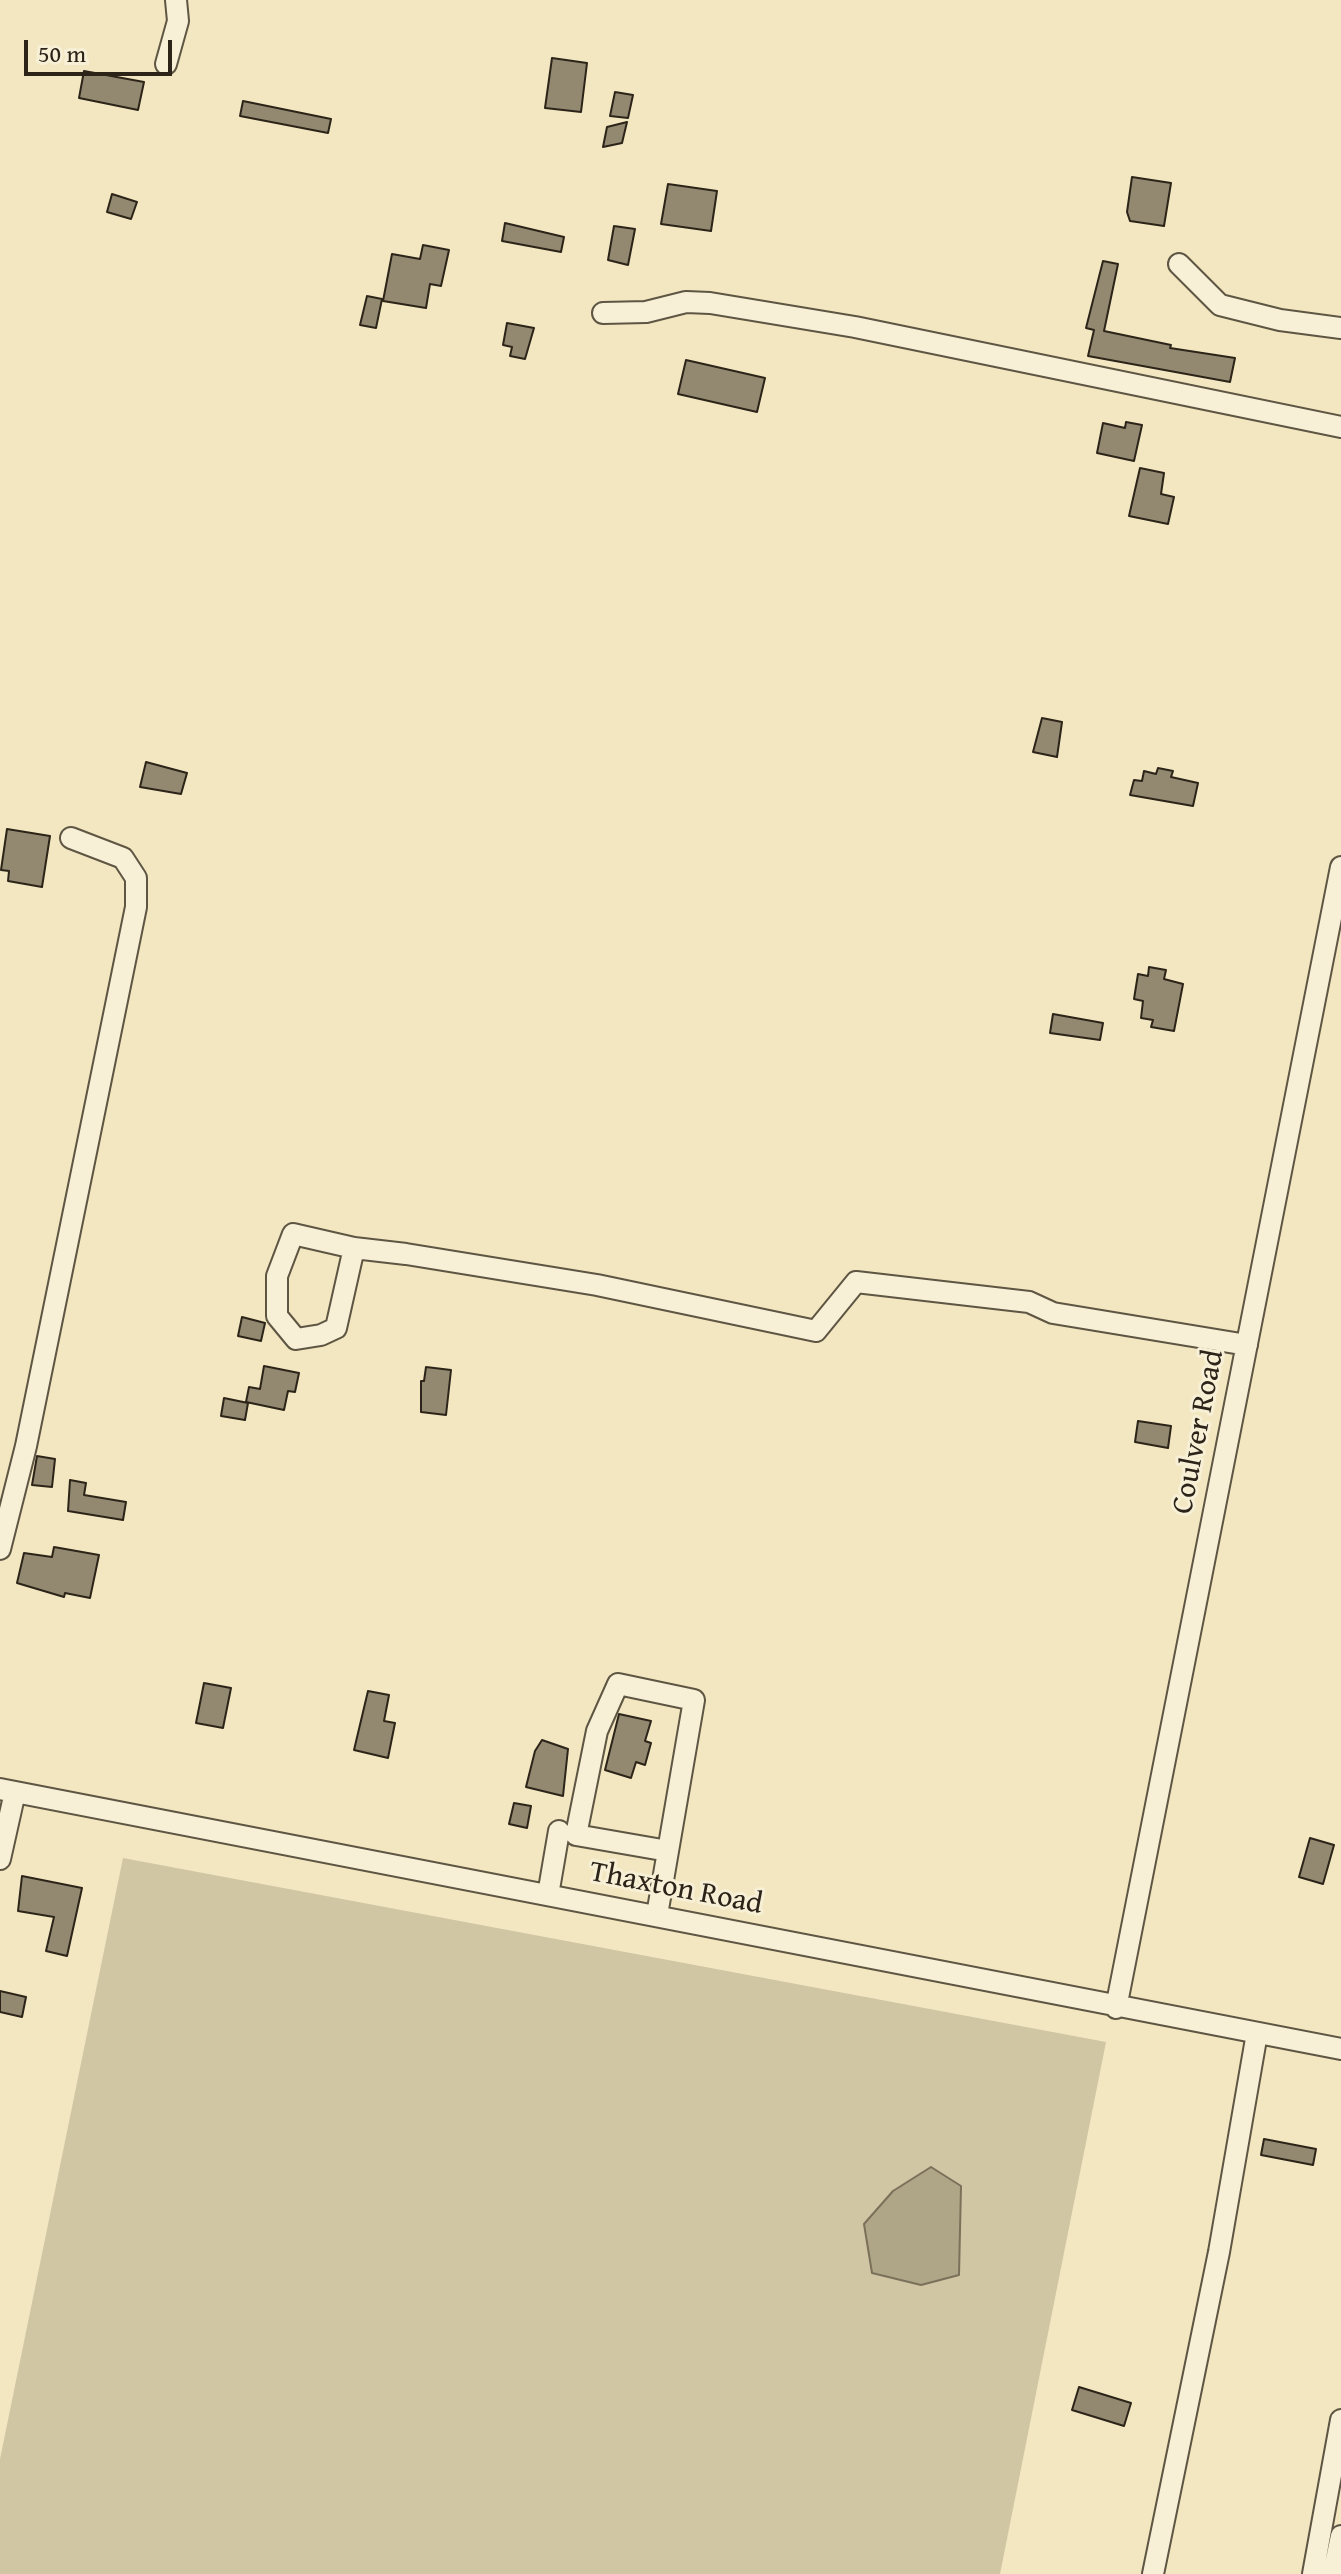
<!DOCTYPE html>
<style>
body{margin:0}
#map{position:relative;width:1341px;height:2574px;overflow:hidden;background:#f2e7c0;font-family:"Gentium Book Plus",serif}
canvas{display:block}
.scale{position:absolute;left:24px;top:40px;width:148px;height:36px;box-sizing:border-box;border:4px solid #2c2419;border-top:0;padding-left:10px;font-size:24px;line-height:28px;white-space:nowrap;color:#2c2419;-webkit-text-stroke:6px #f7efd6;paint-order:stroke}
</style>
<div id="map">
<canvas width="1341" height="2574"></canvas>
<div class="scale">50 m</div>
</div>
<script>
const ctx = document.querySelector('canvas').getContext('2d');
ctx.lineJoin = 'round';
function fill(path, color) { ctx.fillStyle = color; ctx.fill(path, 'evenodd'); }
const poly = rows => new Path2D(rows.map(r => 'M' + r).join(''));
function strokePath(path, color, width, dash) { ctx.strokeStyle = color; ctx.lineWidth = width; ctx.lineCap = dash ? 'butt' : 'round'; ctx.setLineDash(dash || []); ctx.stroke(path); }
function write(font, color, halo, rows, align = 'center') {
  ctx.font = font + ' "Gentium Book Plus",serif'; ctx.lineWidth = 6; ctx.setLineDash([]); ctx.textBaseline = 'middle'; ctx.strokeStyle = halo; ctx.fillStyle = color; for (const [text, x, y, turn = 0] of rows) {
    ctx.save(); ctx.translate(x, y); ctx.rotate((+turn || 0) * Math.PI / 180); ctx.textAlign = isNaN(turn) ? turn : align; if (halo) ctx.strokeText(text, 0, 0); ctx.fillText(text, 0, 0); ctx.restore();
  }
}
fill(poly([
 [123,1858,1106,2042,1000,2574,0,2574,0,2459]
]), '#d0c6a4');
const water = poly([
 [931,2167,961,2186,959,2275,921,2285,872,2273,864,2224,893,2191,931,2167]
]);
fill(water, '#afa587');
strokePath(water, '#7b715b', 2);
const building = poly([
 [552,58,587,63,581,112,545,108,552,58],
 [84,71,144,82,138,110,79,98,84,71],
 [615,92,633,95,628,118,610,116,615,92],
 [243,101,331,119,328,133,240,116,243,101],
 [627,122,622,143,603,147,607,127,627,122],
 [1132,177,1171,183,1164,226,1130,221,1127,212,1132,177],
 [668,184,717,191,711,231,661,224,668,184],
 [112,194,137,202,131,219,107,212,112,194],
 [505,223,564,237,561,252,502,241,505,223],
 [614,226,635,229,628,265,608,260,614,226],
 [423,245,449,250,441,286,430,284,426,308,383,301,392,254,420,259,423,245],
 [1103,261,1118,264,1104,331,1171,345,1170,348,1235,358,1230,382,1088,356,1094,330,1086,328,1103,261],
 [367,296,382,299,376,328,360,325,367,296],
 [507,323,534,328,525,359,510,356,512,347,503,345,507,323],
 [686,360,765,378,757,412,678,394,686,360],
 [1126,422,1142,425,1134,461,1097,453,1103,423,1125,428,1126,422],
 [1140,468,1164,473,1161,494,1174,497,1168,524,1129,516,1140,468],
 [1042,718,1062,722,1057,757,1033,752,1042,718],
 [146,762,187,773,181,794,140,787,146,762],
 [1158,768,1173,771,1171,777,1198,783,1193,806,1130,795,1134,780,1142,781,1144,771,1156,774,1158,768],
 [7,829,50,836,42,887,8,881,9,871,1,870,7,829],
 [1149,967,1166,970,1164,979,1183,984,1174,1031,1151,1027,1153,1020,1141,1018,1143,1001,1134,999,1138,974,1148,976,1149,967],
 [1053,1014,1103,1023,1100,1040,1050,1033,1053,1014],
 [242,1317,265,1323,261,1341,238,1336,242,1317],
 [264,1366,299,1373,295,1392,288,1391,284,1410,246,1402,249,1387,260,1389,264,1366],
 [426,1367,451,1370,446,1415,421,1412,421,1381,424,1381,426,1367],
 [224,1398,248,1403,245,1420,221,1416,224,1398],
 [1138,1421,1171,1426,1168,1448,1135,1442,1138,1421],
 [37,1456,55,1459,52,1487,32,1485,37,1456],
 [70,1480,86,1483,84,1495,126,1502,123,1520,68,1511,70,1480],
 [54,1547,99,1555,90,1598,65,1593,64,1597,17,1583,24,1553,52,1557,54,1547],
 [204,1683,231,1688,223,1728,196,1723,204,1683],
 [368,1691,389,1695,384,1721,395,1723,388,1758,354,1750,368,1691],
 [619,1714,651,1721,645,1741,651,1743,645,1765,636,1762,631,1778,605,1770,619,1714],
 [542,1740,568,1749,563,1796,526,1787,535,1751,542,1740],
 [514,1803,531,1806,527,1828,509,1824,514,1803],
 [1310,1838,1334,1845,1323,1884,1299,1877,1310,1838],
 [22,1876,82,1888,67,1956,46,1951,54,1917,18,1911,22,1876],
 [0,1991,26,1997,22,2017,0,2012,0,1991],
 [1264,2139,1316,2149,1313,2165,1261,2155,1264,2139],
 [1079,2387,1131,2403,1124,2426,1072,2410,1079,2387]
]);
fill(building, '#938970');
strokePath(building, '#2c2419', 2);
const minor = poly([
 [166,64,178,21,176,0],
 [1179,264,1220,305,1280,320,1341,328],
 [603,313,646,312,686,302,710,303,855,327,1341,427],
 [354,1248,336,1328,321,1335,296,1339,277,1316,277,1276,293,1234,354,1248,406,1254,597,1285,816,1331,856,1282,1029,1302,1053,1313,1247,1345],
 [0,1549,26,1446,136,907,136,878,123,858,71,838],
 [0,1789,1341,2049],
 [0,1859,15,1792],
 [548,1895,559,1831],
 [657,1915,694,1700,618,1684,597,1731,576,1835,668,1851],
 [1116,2008,1341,867],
 [1153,2574,1219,2252,1257,2033],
 [1313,2574,1341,2420],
 [1333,2574,1341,2536]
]);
strokePath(minor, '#5e5543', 24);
strokePath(minor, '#f7efd6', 20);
write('30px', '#2c2419', '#f7efd6', [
 ["Coulver Road",1199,1432,-79],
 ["Thaxton Road",676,1889,11]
]);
</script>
